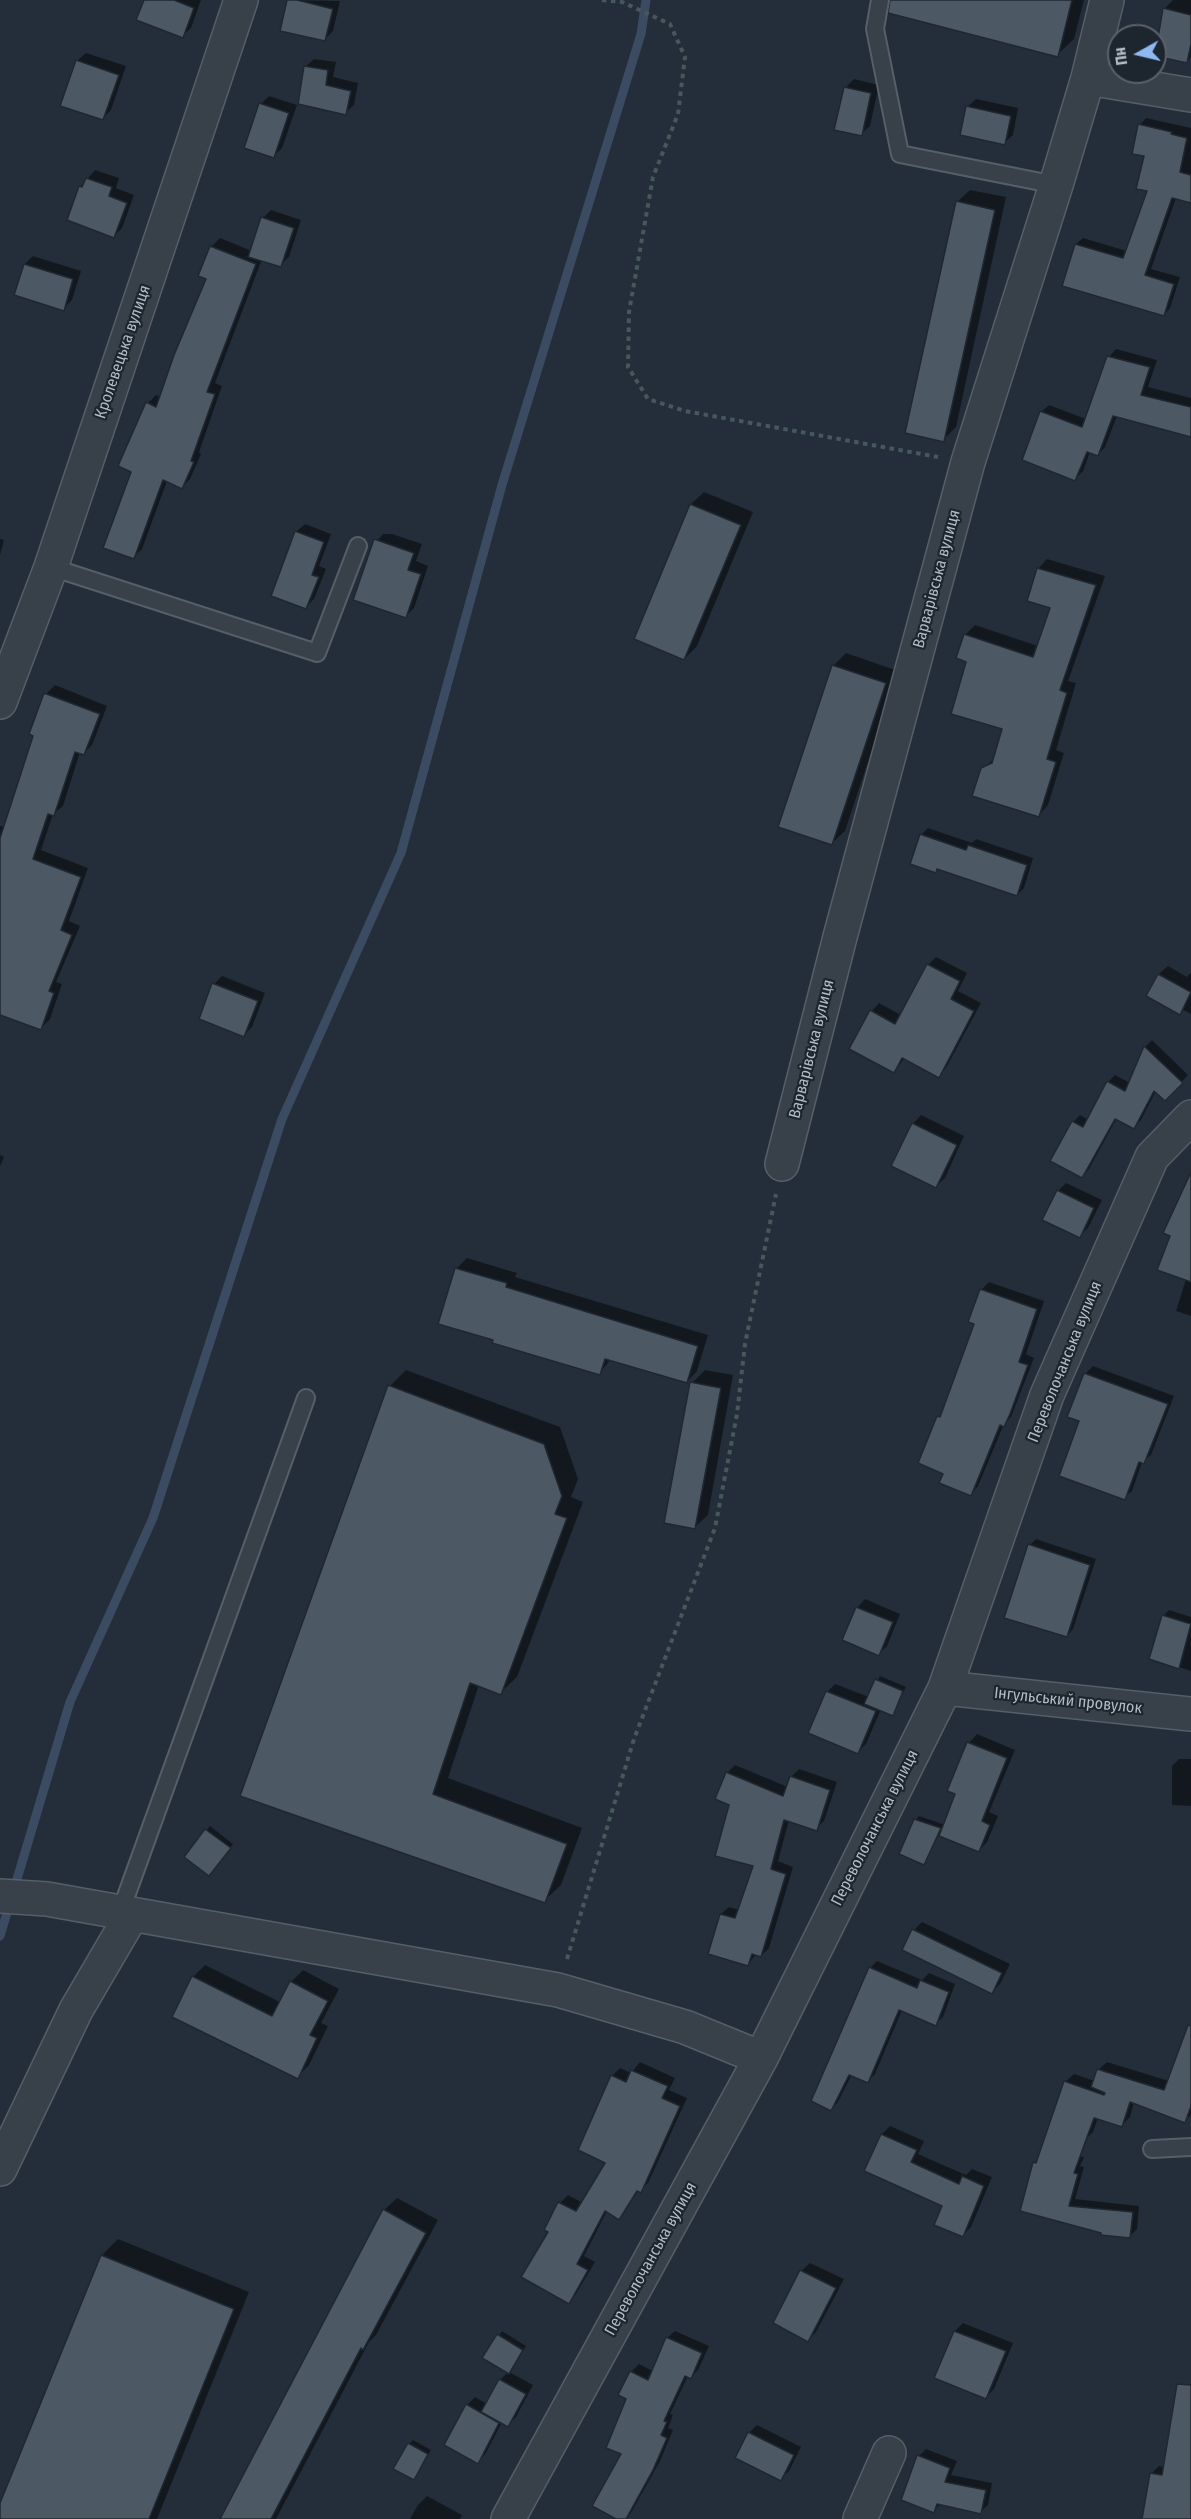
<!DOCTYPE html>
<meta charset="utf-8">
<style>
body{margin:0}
#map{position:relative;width:1191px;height:2519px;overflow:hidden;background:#242e3a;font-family:"Fira Sans Condensed",sans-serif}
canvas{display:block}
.north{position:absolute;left:1107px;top:24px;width:60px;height:60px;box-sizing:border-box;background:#1d252f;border:2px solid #59616b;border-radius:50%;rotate:262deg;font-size:16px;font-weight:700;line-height:24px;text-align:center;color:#b3bbc6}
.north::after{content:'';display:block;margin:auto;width:21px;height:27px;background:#8fb7f0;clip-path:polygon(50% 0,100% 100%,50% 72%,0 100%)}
</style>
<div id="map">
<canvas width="1191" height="2519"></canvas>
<div class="north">Пн</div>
</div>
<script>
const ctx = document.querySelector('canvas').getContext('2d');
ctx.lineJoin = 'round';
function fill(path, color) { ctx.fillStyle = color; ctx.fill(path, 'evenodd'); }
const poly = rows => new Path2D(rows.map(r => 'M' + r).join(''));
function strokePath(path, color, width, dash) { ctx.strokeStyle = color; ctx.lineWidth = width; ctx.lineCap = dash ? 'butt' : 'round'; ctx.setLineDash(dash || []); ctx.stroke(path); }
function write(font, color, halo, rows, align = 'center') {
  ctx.font = font + ' "Fira Sans Condensed",sans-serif'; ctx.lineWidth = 4.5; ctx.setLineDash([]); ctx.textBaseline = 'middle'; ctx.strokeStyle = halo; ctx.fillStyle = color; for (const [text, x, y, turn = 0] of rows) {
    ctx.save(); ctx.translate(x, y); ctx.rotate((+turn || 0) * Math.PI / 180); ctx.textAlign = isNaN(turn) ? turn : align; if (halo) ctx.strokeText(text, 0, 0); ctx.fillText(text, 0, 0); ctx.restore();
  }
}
fill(poly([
 [145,0,201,0,191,28,182,36],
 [289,0,340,1,333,31,324,40],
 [913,0,1084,0,1074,39,1057,55],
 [1173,0,1191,0,1191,57,1186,62,1155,55,1164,9],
 [86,53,126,66,111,110,103,118,77,61],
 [314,59,336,62,333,77,358,83,354,105,345,113,305,67],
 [854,79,879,85,870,126,861,134,845,88],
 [269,96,297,105,282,148,273,157,261,104],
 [976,99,1018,108,1013,135,1004,143,967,107],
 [1146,118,1191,128,1191,201,1176,198,1151,269,1180,277,1170,308,1164,315,1076,244,1083,238,1127,251,1149,190,1140,125],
 [95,170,119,178,116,188,134,195,122,228,114,236,69,219,81,186],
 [970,190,1006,197,956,427,943,440,957,202],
 [271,210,301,220,289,257,280,265,262,259,215,383,222,386,199,452,201,454,190,479,182,487,167,481,142,549,134,557,133,471,148,403,156,395,161,397,208,279,211,247,220,238,252,251,263,218],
 [33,256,81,271,72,300,63,309,25,264],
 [1116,349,1157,360,1148,387,1191,398,1191,435,1117,416,1105,447,1098,455,1090,452,1083,471,1075,479,1041,412,1049,405,1086,419,1109,357],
 [704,492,753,512,697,646,684,659,636,638,691,504],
 [305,524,331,534,319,566,326,569,314,599,306,607,296,532],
 [383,534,392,534,422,544,416,561,428,566,414,608,405,617,375,543],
 [0,539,4,540,0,555],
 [1047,559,1105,576,1068,681,1076,683,1056,750,1064,753,1048,805,1039,815,982,769,995,758,1004,728,968,661,965,635,975,625,1038,646,1052,607,1038,569],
 [846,653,898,671,845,831,832,843,833,666],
 [55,685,107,706,92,745,84,753,80,752,63,806,53,814,41,850,88,868,69,921,80,926,56,982,62,984,50,1019,41,1028,0,1014,0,826,5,827,46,694],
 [928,828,972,843,976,839,1033,858,1024,888,1017,895,939,868,936,871,921,835],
 [936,957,967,973,958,991,981,1003,946,1068,938,1076,905,1058,894,1071,872,1011,879,1003,901,1015,928,965],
 [1168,966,1187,977,1191,972,1191,1014,1183,1010,1179,1013,1148,995,1159,974],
 [222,976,265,993,252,1027,244,1035,214,984],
 [1152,1040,1188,1075,1165,1099,1156,1091,1141,1120,1134,1127,1117,1118,1089,1169,1082,1176,1073,1122,1080,1115,1089,1120,1108,1082,1115,1075,1130,1083,1145,1047],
 [921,1115,964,1136,945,1178,936,1186,913,1124],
 [0,1155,4,1157,0,1166],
 [1191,1176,1191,1316,1176,1311,1186,1279],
 [1066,1183,1102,1200,1088,1228,1079,1236,1058,1191],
 [467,1258,517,1273,515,1277,708,1335,697,1371,687,1382,611,1359,599,1374,456,1269],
 [989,1282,1044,1301,1026,1354,1034,1358,1011,1417,1004,1424,978,1486,971,1494,945,1473,939,1417,943,1412,976,1323,981,1290],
 [1093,1366,1174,1396,1151,1455,1142,1462,1132,1491,1124,1498,1081,1420,1085,1374],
 [406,1370,560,1427,578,1479,571,1497,583,1502,517,1677,500,1693,479,1685,448,1778,582,1828,561,1885,544,1901,242,1795,390,1386],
 [705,1370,733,1375,708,1515,695,1527,692,1383],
 [1036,1539,1096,1559,1073,1629,1067,1636,1030,1545],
 [865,1599,900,1614,887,1646,879,1654,857,1608],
 [1169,1610,1191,1617,1191,1671,1151,1658,1163,1616],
 [880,1676,906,1687,892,1714,881,1709,866,1744,858,1752,827,1692,835,1684,869,1697],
 [977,1734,1015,1750,989,1812,998,1816,987,1842,979,1851,939,1834,924,1864,916,1820,919,1816,945,1825,957,1793,969,1743],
 [1179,1759,1191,1759,1191,1806,1172,1805,1172,1766],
 [735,1765,788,1787,791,1777,799,1769,837,1782,824,1821,816,1829,789,1820,778,1861,793,1867,769,1948,761,1956,756,1954,748,1965,721,1914,729,1907,740,1910,755,1865,731,1804,727,1773],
 [210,1826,233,1844,213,1870,186,1857],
 [922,1922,1010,1964,1000,1984,992,1992,914,1930],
 [877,1961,922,1980,929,1973,955,1984,943,2017,935,2024,902,2010,875,2074,868,2081,852,2074,838,2102,831,2109,870,1968],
 [205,1965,280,2002,291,1982,303,1970,339,1989,321,2023,328,2026,309,2065,297,2077,193,1977],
 [1191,2054,1191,2115,1184,2121,1134,2102,1130,2117,1122,2125,1098,2118,1093,2132,1084,2141,1065,2082,1074,2074,1095,2081,1098,2070,1107,2062,1169,2081],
 [640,2062,675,2078,669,2090,687,2098,648,2183,639,2190,619,2218,607,2211,584,2256,595,2262,576,2294,568,2302,550,2231,560,2203,568,2195,583,2203,607,2162,612,2076,620,2068,631,2073],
 [890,2126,924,2141,918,2154,966,2175,972,2169,992,2177,971,2227,963,2235,944,2205,882,2134],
 [1047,2151,1084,2157,1080,2166,1084,2167,1075,2199,1139,2206,1137,2229,1129,2237,1022,2210,1034,2163],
 [397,2198,438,2220,376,2335,369,2342,276,2519,221,2519,384,2210],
 [118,2239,249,2292,157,2519,0,2519,0,2507,102,2255],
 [810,2263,844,2279,816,2332,808,2340,801,2271],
 [963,2323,1013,2343,994,2389,986,2397,955,2331],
 [502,2331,526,2346,509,2372,533,2385,516,2417,508,2425,502,2422,486,2453,478,2462,467,2405,475,2397,487,2404,500,2380,508,2372,484,2358],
 [675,2331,709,2346,698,2370,691,2377,688,2376,670,2414,673,2415,668,2428,673,2430,660,2461,631,2513,625,2519,620,2519,631,2372,639,2364,653,2371,667,2338],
 [1191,2416,1191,2519,1144,2519,1151,2474,1159,2466,1165,2467],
 [757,2425,801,2447,789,2471,780,2479,749,2433],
 [413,2440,431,2450,414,2478,409,2444],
 [926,2449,957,2461,951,2475,992,2483,988,2505,980,2512,941,2504,933,2511,919,2456],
 [427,2496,462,2515,460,2519,410,2519,418,2505]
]), '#0007');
strokePath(poly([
 [0,1936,70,1702,153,1518,282,1119,401,853,502,485,641,34,646,0]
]), '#3b4c62', 9);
const building = poly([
 [144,0,174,0,194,8,183,38,136,20,144,0],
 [287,0,297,0,333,9,325,41,280,31,287,0],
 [890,0,1072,0,1058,57,888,13,890,0],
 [1163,8,1191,15,1191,44,1187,63,1155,56,1163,8],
 [76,60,119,75,103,120,60,106,76,60],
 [304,66,328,70,326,85,351,91,346,115,298,104,304,66],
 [844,87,871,93,862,136,834,130,844,87],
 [259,103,289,113,274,158,244,148,259,103],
 [966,106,1011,116,1005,145,960,135,966,106],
 [1138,124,1172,132,1171,134,1187,138,1180,172,1191,175,1191,203,1172,198,1145,275,1174,284,1164,316,1062,286,1075,244,1123,258,1147,191,1136,189,1144,156,1132,154,1138,124],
 [86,178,112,187,109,196,127,203,114,238,67,220,79,186,82,187,86,178],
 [956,201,995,210,944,442,905,433,956,201],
 [261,217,294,228,281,267,248,257,261,217],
 [210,246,256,264,207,392,215,394,191,461,194,462,182,489,163,480,134,559,103,548,131,472,118,466,146,402,156,407,174,355,206,279,198,276,210,246],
 [24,264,73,279,64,311,14,295,24,264],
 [1107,356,1150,367,1141,395,1191,407,1191,437,1113,416,1098,456,1087,452,1075,481,1022,460,1040,411,1082,427,1107,356],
 [690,504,741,525,684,660,634,639,690,504],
 [295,531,324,542,312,575,319,577,306,609,271,596,295,531],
 [374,539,414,553,408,570,421,574,406,618,353,600,374,539],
 [1037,568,1096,585,1060,690,1067,693,1047,759,1056,762,1039,817,972,796,981,768,992,763,1002,729,951,714,966,662,956,658,964,634,1033,657,1050,608,1027,601,1037,568],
 [832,665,886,683,832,845,778,827,832,665],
 [44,693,100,714,84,755,75,752,54,816,48,814,33,859,81,877,61,930,72,935,49,991,54,993,41,1030,0,1015,0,838,33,736,29,734,44,693],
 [920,834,966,850,968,845,1027,865,1017,896,937,869,936,873,910,864,920,834],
 [927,964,960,981,951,999,974,1011,939,1078,902,1058,894,1073,849,1049,870,1010,895,1024,927,964],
 [1158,974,1191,992,1180,1015,1146,996,1158,974],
 [212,983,258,1001,244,1037,199,1019,212,983],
 [1144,1046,1183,1083,1165,1101,1154,1091,1134,1129,1115,1119,1082,1178,1050,1161,1072,1121,1083,1127,1107,1081,1125,1091,1144,1046],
 [912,1123,957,1145,936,1188,891,1166,912,1123],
 [1191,1172,1191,1282,1157,1270,1170,1236,1163,1233,1191,1172],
 [1057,1190,1094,1208,1080,1238,1042,1220,1057,1190],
 [455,1268,507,1283,506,1287,698,1346,687,1383,605,1359,600,1375,492,1343,493,1340,438,1324,455,1268],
 [980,1289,1037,1309,1019,1362,1028,1365,1010,1414,1004,1427,1000,1425,971,1496,939,1483,943,1474,918,1463,937,1416,940,1417,974,1324,968,1322,980,1289],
 [1084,1373,1168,1404,1144,1464,1139,1462,1125,1500,1059,1476,1079,1421,1067,1417,1084,1373],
 [690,1382,721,1388,695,1529,664,1523,690,1382],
 [388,1385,544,1444,562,1496,555,1514,567,1518,501,1695,470,1683,433,1794,567,1844,545,1903,240,1796,388,1385],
 [1028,1544,1090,1565,1067,1637,1004,1618,1028,1544],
 [856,1607,893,1622,879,1656,842,1640,856,1607],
 [1162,1615,1191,1624,1179,1669,1149,1659,1162,1615],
 [875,1679,903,1691,893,1716,864,1704,875,1679],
 [826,1691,876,1711,858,1754,808,1733,826,1691],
 [967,1742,1007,1758,982,1821,990,1825,979,1852,939,1836,955,1794,947,1791,967,1742],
 [726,1772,783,1796,790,1776,830,1790,817,1831,784,1820,771,1869,786,1874,761,1957,752,1954,748,1966,708,1954,720,1914,735,1918,753,1866,715,1856,729,1805,715,1799,726,1772],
 [914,1819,941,1828,924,1865,899,1854,914,1819],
 [205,1829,231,1848,209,1876,184,1857,205,1829],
 [912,1929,1002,1973,992,1994,902,1950,912,1929],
 [869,1967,917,1988,920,1980,949,1992,936,2026,899,2010,868,2083,849,2075,831,2111,811,2101,869,1967],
 [192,1976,272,2016,290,1981,328,2001,310,2035,317,2038,298,2079,172,2017,192,1976],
 [1188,2025,1191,2026,1191,2106,1185,2123,1130,2102,1122,2127,1094,2118,1074,2173,1078,2174,1069,2206,1133,2212,1130,2238,1101,2235,1101,2233,1020,2211,1033,2162,1036,2163,1064,2081,1104,2095,1105,2093,1091,2087,1097,2069,1164,2090,1188,2025],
 [631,2070,668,2086,662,2098,680,2106,641,2193,637,2191,619,2220,605,2211,577,2264,588,2270,569,2304,521,2277,548,2232,544,2230,558,2202,576,2211,605,2163,578,2150,611,2075,626,2082,631,2070],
 [881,2134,917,2150,911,2162,959,2184,962,2176,984,2186,963,2237,934,2225,942,2206,864,2171,881,2134],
 [383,2209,426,2233,363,2350,361,2348,271,2519,220,2519,383,2209],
 [101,2255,234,2309,149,2519,0,2519,0,2503,101,2255],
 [800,2270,836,2288,808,2342,773,2323,800,2270],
 [954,2331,1006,2351,986,2399,934,2378,954,2331],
 [497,2334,523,2350,509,2374,482,2358,497,2334],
 [666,2337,702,2353,691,2379,685,2376,664,2421,667,2422,661,2435,667,2438,653,2470,626,2519,616,2519,592,2506,621,2454,606,2448,626,2399,618,2395,630,2371,648,2380,666,2337],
 [499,2379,526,2394,508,2427,481,2412,499,2379],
 [1177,2384,1191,2385,1191,2519,1142,2519,1150,2473,1162,2475,1177,2384],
 [466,2404,499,2423,478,2464,444,2445,466,2404],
 [748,2432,794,2455,781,2481,735,2458,748,2432],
 [408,2443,428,2454,414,2480,393,2469,408,2443],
 [917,2455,950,2468,945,2482,986,2490,981,2514,937,2504,934,2513,901,2500,917,2455]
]);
fill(building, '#4d5865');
strokePath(building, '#1f2731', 1.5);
const lane = poly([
 [880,0,875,29,900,154,1056,185],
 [51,567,317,653,358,546],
 [120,1913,306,1398],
 [1152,2149,1191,2147]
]);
const street = poly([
 [1088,78,1191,95],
 [0,702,51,567,241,0],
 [782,1164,840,937,968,462,1056,185,1088,78,1107,0],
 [945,1688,1191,1714],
 [0,1896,47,1899,558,1990,685,2027,761,2058],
 [0,2169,76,2010,131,1916],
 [508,2519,761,2058,945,1688,1047,1395,1152,1157,1191,1117],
 [860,2519,889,2453]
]);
strokePath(lane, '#565e68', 20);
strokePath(street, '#565e68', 36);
strokePath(poly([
 [602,0,622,2,670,24,685,57,678,114,653,177,629,312,628,367,648,399,685,411,938,457],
 [567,1959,634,1739,715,1528,737,1414,745,1344,776,1194]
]), '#46585a', 4, [4.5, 4.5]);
strokePath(lane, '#38404a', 16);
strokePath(street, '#38404a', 33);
write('16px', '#b3bbc6', '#1d252f', [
 ["Кролевецька вулиця",123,352,-71],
 ["Варварівська вулиця",937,579,-75],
 ["Варварівська вулиця",812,1049,-76],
 ["Переволочанська вулиця",1065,1362,-68],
 ["Інгульський провулок",1068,1701,6],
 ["Переволочанська вулиця",875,1828,-63],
 ["Переволочанська вулиця",651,2259,-61]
]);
</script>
